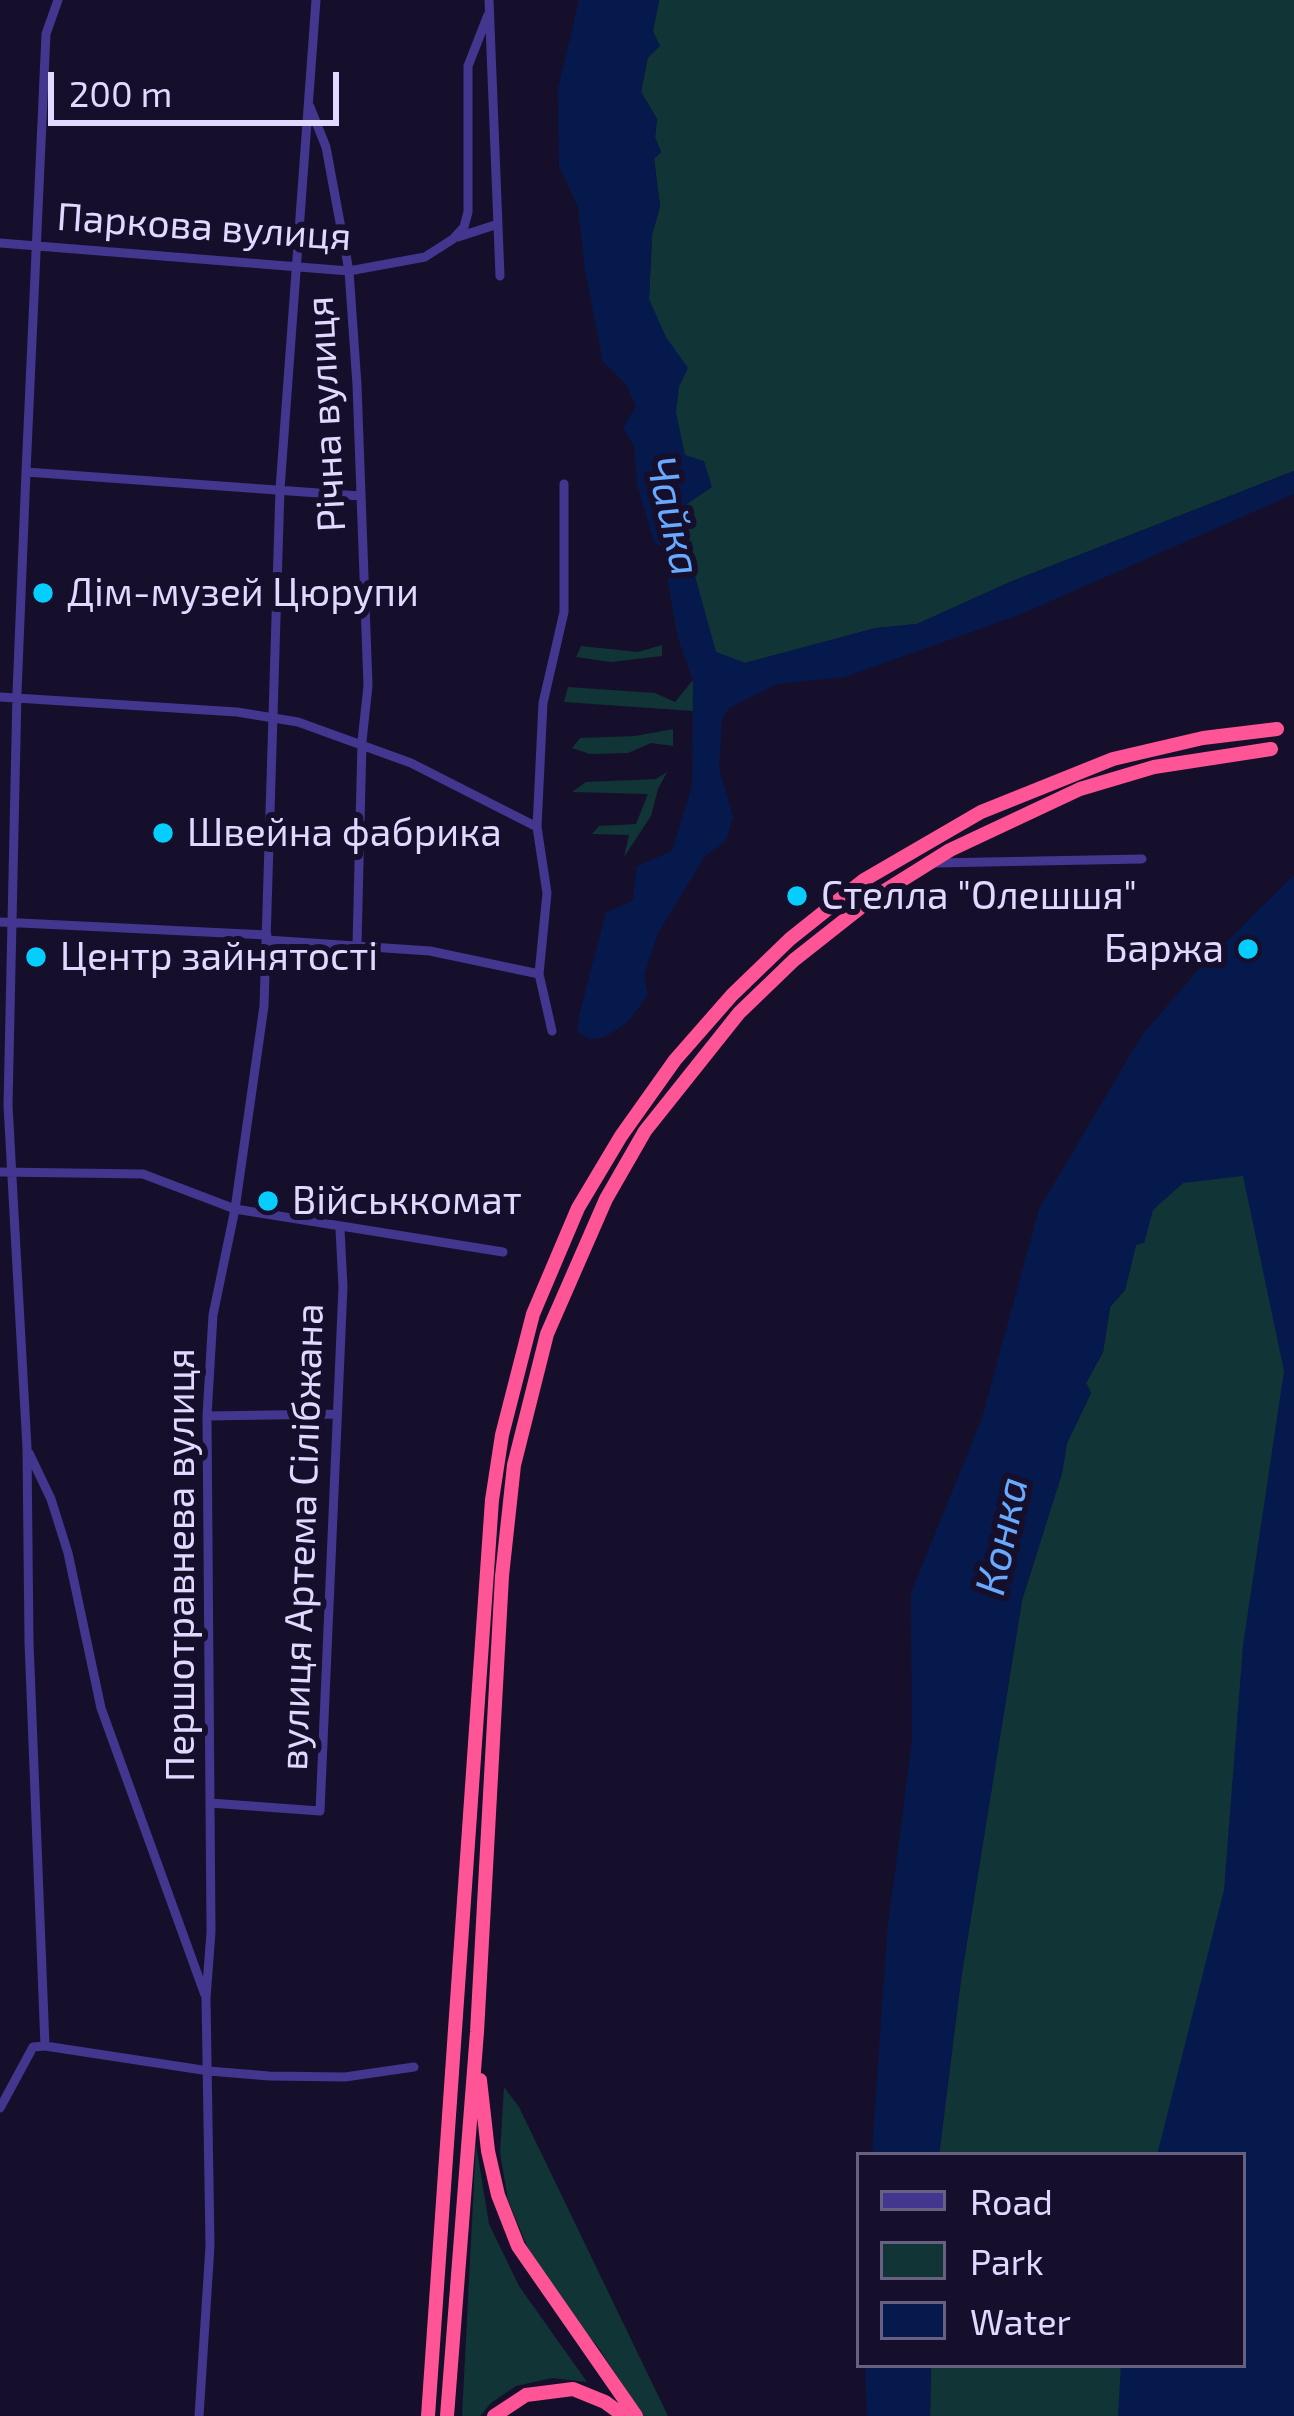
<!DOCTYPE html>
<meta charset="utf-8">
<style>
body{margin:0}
#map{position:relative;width:1294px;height:2416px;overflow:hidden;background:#160f2b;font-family:"Exo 2",sans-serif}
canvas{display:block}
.legend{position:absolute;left:856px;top:2152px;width:390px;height:216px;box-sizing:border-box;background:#160f2b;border:3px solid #676080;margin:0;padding:15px 21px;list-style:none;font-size:36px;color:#e1d9ff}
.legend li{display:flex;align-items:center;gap:24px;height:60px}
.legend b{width:60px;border:3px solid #676080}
.scale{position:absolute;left:48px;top:72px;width:291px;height:54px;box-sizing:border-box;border:6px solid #e1d9ff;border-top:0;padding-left:15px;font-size:36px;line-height:42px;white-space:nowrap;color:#e1d9ff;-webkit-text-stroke:9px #160f2b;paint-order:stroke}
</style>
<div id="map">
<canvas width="1294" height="2416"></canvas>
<ul class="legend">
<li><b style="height:15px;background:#42368e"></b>Road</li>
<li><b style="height:33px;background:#113436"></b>Park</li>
<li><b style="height:33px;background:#06194d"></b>Water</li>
</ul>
<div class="scale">200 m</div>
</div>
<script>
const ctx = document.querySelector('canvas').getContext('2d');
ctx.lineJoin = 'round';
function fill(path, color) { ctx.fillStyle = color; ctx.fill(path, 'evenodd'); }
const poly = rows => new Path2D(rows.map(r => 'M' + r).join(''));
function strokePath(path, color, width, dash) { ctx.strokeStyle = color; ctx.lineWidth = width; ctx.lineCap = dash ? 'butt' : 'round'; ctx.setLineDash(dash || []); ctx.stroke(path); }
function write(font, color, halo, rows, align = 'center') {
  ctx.font = font + ' "Exo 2",sans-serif'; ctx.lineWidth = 12; ctx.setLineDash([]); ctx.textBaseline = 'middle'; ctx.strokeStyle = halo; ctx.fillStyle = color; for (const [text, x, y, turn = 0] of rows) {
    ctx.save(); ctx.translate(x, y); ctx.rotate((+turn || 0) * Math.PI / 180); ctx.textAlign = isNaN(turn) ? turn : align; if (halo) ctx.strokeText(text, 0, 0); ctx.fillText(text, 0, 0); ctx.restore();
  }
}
fill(poly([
 [659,0,1294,0,1294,471,1010,582,917,624,876,628,745,663,715,652,677,510,649,299,652,235,660,206,654,158,661,152,655,137,657,119,641,92],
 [659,527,693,680,693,711,564,702,568,687,655,693,675,702,693,680,678,637,662,546,654,542],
 [662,645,662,656,611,662,576,657,581,646,638,652],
 [673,729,673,746,651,743,628,753,590,754,572,748,580,738,635,736],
 [667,772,658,789,651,816,624,857,629,835,592,834,599,826,636,824,648,794,572,792,586,782,656,779],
 [1294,1085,1294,2416,930,2416,931,2365,1243,2365,1243,2155,939,2155,961,1979,1022,1600,1062,1473,1067,1443,1091,1393,1086,1383,1103,1352,1110,1307,1125,1290,1136,1244,1144,1243,1152,1210],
 [504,2087,519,2107,668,2416,643,2416,598,2347,557,2298,527,2246,508,2200,500,2153],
 [476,2144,489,2224,519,2286,587,2382,552,2378,516,2386,491,2403,480,2416,462,2416]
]), '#113436');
fill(poly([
 [579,0,659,0,653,31,660,46,647,59,641,92,657,119,655,137,661,152,654,159,660,206,652,235,649,299,666,337,688,368,679,387,676,412,685,455,704,461,712,487,677,511,716,652,745,663,876,628,917,624,1010,582,1294,471,1294,494,1019,615,845,677,777,684,729,708,722,719,719,768,733,817,726,841,705,856,657,935,644,976,648,995,628,1022,603,1038,590,1039,578,1032,579,1016,606,912,633,901,637,866,672,851,692,786,693,680,678,637,662,546,654,542,637,485,634,446,623,428,636,406,626,384,603,362,585,270,578,207,559,167,558,89],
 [1294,875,1294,2416,1118,2416,1121,2365,1243,2365,1243,2155,1157,2155,1224,1890,1243,1645,1284,1371,1243,1176,1183,1183,1153,1210,1144,1243,1136,1245,1125,1290,1110,1307,1103,1352,1086,1383,1091,1393,1067,1443,1062,1473,1022,1600,961,1979,939,2155,872,2155,887,1933,912,1742,911,1593,982,1418,1039,1209,1142,1035,1199,969],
 [865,2365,931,2365,930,2416,867,2416]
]), '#06194d');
strokePath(poly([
 [489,0,500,276],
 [310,107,326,147,349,271,357,385,368,686,362,741,357,945],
 [458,237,495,225],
 [0,243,349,271,425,257,453,239,464,227,468,212,468,66,488,15],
 [26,472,360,496],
 [0,697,237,712,298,722,411,763,537,827],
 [935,863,1142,859],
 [0,922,267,935],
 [267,940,430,951,539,974],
 [552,1031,539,974,547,893,537,827,543,703,564,612,564,484],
 [0,1172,143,1174,235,1209,503,1252],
 [207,1416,335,1414],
 [29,1453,51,1499,68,1553,101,1708,205,1995],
 [210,1803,320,1811,343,1287,340,1229],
 [45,2046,209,2071,269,2076,345,2077,414,2067],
 [0,2108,33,2047,45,2046,29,1642,27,1448,8,1105,17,693,26,472,46,34,58,0],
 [199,2416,210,2246,206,1998,211,1932,207,1416,213,1315,235,1209,264,1006,280,489,316,0]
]), '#42368e', 9);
strokePath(poly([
 [480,2080,488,2151,498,2195,518,2246,636,2416],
 [428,2416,492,1500,502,1435,533,1314,578,1208,621,1136,675,1060,732,995,790,939,864,880,981,812,1113,759,1203,738,1277,729],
 [447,2416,477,2032,502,1576,514,1465,547,1334,606,1199,645,1131,739,1013,794,960,870,900,950,850,1080,789,1154,767,1271,749],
 [494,2416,526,2395,573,2389,605,2402,624,2416]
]), '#ff5495', 14);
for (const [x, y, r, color] of [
 [43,593,12,"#05ceff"],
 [163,833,12,"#05ceff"],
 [797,896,12,"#05ceff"],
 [1248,949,12,"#05ceff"],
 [36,957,12,"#05ceff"],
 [268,1201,12,"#05ceff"]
]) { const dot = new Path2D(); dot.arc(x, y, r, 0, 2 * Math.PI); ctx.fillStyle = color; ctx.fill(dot); strokePath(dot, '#160f2b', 4.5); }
write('39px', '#e1d9ff', '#160f2b', [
 ["Паркова вулиця",204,227,4],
 ["Річна вулиця",326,414,-93],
 ["вулиця Артема Сілібжана",302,1537,-88],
 ["Першотравнева вулиця",181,1565,-90]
]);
write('39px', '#e1d9ff', '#160f2b', [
 ["Дім-музей Цюрупи",67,593],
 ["Швейна фабрика",187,833],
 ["Стелла \"Олешшя\"",821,896],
 ["Баржа",1224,949,"right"],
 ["Центр зайнятості",60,957],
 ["Військкомат",292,1201]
], 'left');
write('italic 42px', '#67aaff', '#160f2b', [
 ["Чайка",673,516,77],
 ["Конка",1002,1536,-78]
]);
</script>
